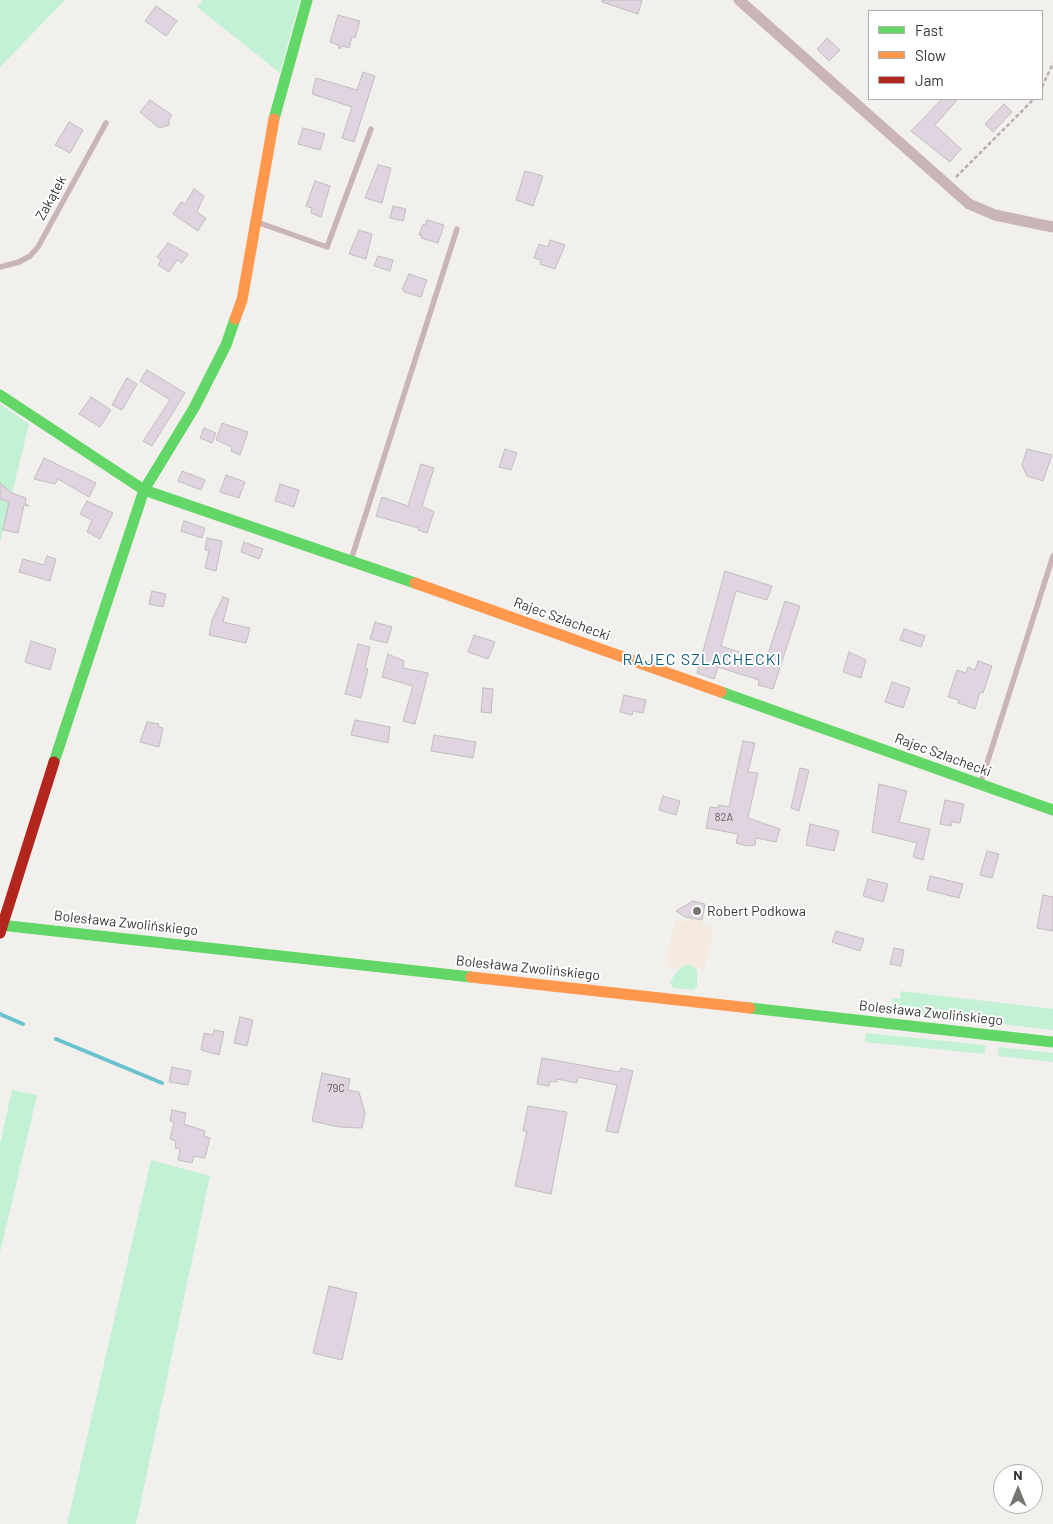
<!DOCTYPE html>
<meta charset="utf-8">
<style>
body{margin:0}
#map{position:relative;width:1053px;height:1524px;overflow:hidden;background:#f2f0ed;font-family:Barlow,sans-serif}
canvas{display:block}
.legend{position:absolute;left:868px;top:10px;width:175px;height:90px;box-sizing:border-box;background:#fff;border:1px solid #afaead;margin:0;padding:6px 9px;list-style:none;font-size:15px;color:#363532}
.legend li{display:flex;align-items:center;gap:10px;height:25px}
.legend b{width:25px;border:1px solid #afaead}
.north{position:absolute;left:993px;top:1464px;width:50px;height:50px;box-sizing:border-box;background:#fff;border:1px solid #afaead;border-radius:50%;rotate:0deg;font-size:14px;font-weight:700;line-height:20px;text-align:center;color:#363532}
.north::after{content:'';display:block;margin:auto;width:18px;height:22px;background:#787673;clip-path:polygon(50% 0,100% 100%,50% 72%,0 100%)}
</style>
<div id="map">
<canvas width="1053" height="1524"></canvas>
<ul class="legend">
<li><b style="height:6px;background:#63d668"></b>Fast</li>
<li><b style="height:6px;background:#ff974d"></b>Slow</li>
<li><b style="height:6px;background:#b3261e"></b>Jam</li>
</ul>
<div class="north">N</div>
</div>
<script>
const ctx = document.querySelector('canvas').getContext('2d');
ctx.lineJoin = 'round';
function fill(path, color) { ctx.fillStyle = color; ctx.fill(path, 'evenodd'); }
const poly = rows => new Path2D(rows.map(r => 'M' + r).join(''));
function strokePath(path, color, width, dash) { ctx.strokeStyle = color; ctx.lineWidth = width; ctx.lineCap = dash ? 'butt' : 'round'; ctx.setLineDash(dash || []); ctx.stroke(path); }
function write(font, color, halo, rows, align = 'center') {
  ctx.font = font + ' Barlow,sans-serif'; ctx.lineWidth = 4; ctx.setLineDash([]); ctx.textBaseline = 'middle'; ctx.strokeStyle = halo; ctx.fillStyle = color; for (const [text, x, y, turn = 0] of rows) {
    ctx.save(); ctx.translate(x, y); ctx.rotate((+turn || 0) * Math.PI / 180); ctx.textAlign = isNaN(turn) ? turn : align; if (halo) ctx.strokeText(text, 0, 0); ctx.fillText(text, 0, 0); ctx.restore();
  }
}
fill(poly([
 [688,918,702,920,701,925,714,927,704,970,665,966,675,920,687,922]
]), '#f4eadf');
fill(poly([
 [0,0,65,0,0,67],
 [202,0,300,0,280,73,197,7],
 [0,404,29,424,0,542],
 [690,964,697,970,697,987,693,990,673,988,670,983,673,977,680,968],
 [901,991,1053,1009,1053,1030,896,1012,891,1006,893,998,900,999],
 [866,1033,985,1045,985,1054,865,1042],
 [999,1047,1053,1053,1053,1062,998,1056],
 [12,1090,37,1095,0,1253,0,1144],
 [151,1160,210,1176,136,1524,67,1524]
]), '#c3f1d6');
strokePath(poly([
 [0,1014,23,1024],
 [56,1039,162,1083]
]), '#6ac2cf', 4);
const building = poly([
 [602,0,642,0,638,14,602,2,602,0],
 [156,6,177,21,166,36,145,21,156,6],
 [338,15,360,21,355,38,352,37,349,48,343,46,339,49,338,45,330,42,338,15],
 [827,38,840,50,829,61,817,49,827,38],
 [363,72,375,76,354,142,342,138,352,107,312,94,316,78,357,90,363,72],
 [942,99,958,99,935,125,961,149,950,162,911,131,942,99],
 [150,100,172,115,169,120,169,125,159,128,140,112,150,100],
 [1004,104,1012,112,993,132,985,124,1004,104],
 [69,122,83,130,70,153,55,145,69,122],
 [303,128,325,134,320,150,298,144,303,128],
 [378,165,391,168,382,203,365,198,378,165],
 [525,171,543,176,533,206,516,200,525,171],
 [315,181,330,186,321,217,311,213,312,208,306,206,315,181],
 [194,189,204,196,197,212,206,218,198,231,173,214,181,202,185,204,194,189],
 [393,206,406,209,403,221,390,218,393,206],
 [427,220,444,225,438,243,421,238,422,235,419,235,423,224,425,225,427,220],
 [359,230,372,234,366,259,349,254,359,230],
 [550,240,565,245,555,269,540,264,541,260,534,258,539,244,548,247,550,240],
 [168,243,188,254,182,263,177,260,169,272,158,265,161,260,157,257,168,243],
 [378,256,393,260,390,271,374,266,378,256],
 [409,274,427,280,421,297,404,292,404,290,402,289,409,274],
 [147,370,185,393,152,446,143,441,170,400,140,381,147,370],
 [127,378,137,384,122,410,112,405,127,378],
 [91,397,111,410,100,427,79,414,91,397],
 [222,423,248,432,240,455,231,451,232,447,216,440,222,423],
 [204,428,216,433,212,443,200,438,204,428],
 [505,449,517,453,511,470,499,467,505,449],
 [1027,449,1052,455,1043,481,1027,476,1022,465,1027,449],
 [44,458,96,483,89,497,58,479,55,484,34,479,44,458],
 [421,464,434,468,422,506,434,512,427,533,418,530,418,528,376,516,382,497,408,506,421,464],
 [182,471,205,480,201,490,178,481,182,471],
 [226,475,245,482,239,498,220,492,226,475],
 [0,483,12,493,26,498,25,503,29,506,24,505,18,533,3,530,9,502,0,499,0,483],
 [280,484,299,490,294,507,275,501,280,484],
 [87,501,113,513,100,539,87,532,92,520,80,514,87,501],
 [184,521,205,528,202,538,181,531,184,521],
 [207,538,222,541,216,571,205,568,209,551,205,550,207,538],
 [244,542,263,549,259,559,241,552,244,542],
 [47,556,56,559,50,581,19,572,23,559,44,565,47,556],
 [725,571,772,586,767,600,736,591,721,646,766,661,785,601,800,606,773,689,758,685,759,680,718,667,714,679,697,673,725,571],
 [152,591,166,594,163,607,149,604,152,591],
 [223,597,229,599,223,622,250,628,246,643,209,635,212,620,223,597],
 [375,622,392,627,387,643,370,639,375,622],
 [904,629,925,636,921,647,900,640,904,629],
 [474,635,495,642,488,659,468,652,474,635],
 [31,641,56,649,50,670,25,662,31,641],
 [358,644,370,647,365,668,368,669,361,698,345,694,358,644],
 [849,652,866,660,861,678,843,672,849,652],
 [388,654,404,661,403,668,428,673,415,724,403,721,413,686,382,677,388,654],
 [978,661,992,666,983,693,980,692,975,709,958,703,959,700,948,697,957,670,966,673,968,667,975,670,978,661],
 [892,682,910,688,903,708,885,702,892,682],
 [483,688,493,689,491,713,481,712,483,688],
 [624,695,646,700,643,713,633,711,632,715,620,712,624,695],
 [355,720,390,727,388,743,351,735,355,720],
 [147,722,159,724,158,727,163,728,159,747,140,742,147,722],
 [434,735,476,742,473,758,431,751,434,735],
 [743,741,755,743,748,772,758,773,748,818,780,829,776,842,756,838,755,845,747,846,736,843,738,834,706,828,710,807,718,808,719,805,729,807,743,741],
 [800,768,809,770,799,811,791,808,800,768],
 [879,784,907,791,899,822,930,829,923,860,913,857,917,843,872,832,879,784],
 [663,796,680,801,676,815,659,810,663,796],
 [945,800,964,804,960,823,952,822,951,826,940,824,945,800],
 [810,824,839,831,834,851,806,845,810,824],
 [987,851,999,854,992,878,980,875,987,851],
 [930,876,963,884,959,898,927,890,930,876],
 [868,879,888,884,883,902,863,896,868,879],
 [1043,895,1053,897,1053,931,1037,928,1043,895],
 [693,901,705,904,702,920,685,917,676,911,693,901],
 [836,931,864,939,860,951,832,942,836,931],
 [894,948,904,950,901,966,890,964,894,948],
 [240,1017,253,1020,247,1046,234,1043,240,1017],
 [214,1030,224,1032,219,1055,201,1050,204,1033,213,1035,214,1030],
 [542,1058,619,1072,621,1068,633,1071,618,1133,606,1131,617,1085,578,1077,577,1083,557,1079,557,1082,550,1081,549,1086,537,1084,542,1058],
 [172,1067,191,1071,188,1085,169,1082,172,1067],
 [322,1073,350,1079,348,1090,359,1092,365,1113,362,1128,339,1127,312,1121,322,1073],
 [528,1106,567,1112,551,1194,515,1186,527,1131,523,1131,528,1106],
 [172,1110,186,1113,184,1124,205,1131,204,1136,210,1138,205,1158,194,1156,192,1163,178,1160,180,1149,175,1148,176,1141,170,1139,174,1122,170,1121,172,1110],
 [329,1286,357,1293,342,1360,313,1353,329,1286]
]);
fill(building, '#dfd4e0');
strokePath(building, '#c0bebf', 1);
strokePath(poly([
 [1042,87,1053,63],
 [956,177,1034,99]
]), '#b9aeae', 2.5, [4, 2.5]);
strokePath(poly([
 [257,222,327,247,371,129],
 [0,267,19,262,30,256,38,247,106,123],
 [351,560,457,229],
 [981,782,1053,556]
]), '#c9b5b8', 5.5);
strokePath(poly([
 [739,0,969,204,995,215,1053,227]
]), '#c9b5b8', 11);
strokePath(poly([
 [274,119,307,0],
 [0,395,144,490,415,583],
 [721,692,1053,810],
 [54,762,144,490,194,408,226,345,235,319],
 [0,925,471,977],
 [750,1008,1053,1042]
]), '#63d668', 11);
strokePath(poly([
 [235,319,242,300,274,119],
 [415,583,721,692],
 [471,977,750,1008]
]), '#ff974d', 11);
strokePath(poly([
 [0,933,54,762]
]), '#b3261e', 11);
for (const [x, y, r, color] of [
 [697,911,5,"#787673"]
]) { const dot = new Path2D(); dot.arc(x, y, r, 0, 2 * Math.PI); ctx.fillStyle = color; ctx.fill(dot); strokePath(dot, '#fff', 2); }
write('11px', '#605d5e', null, [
 ["82A",724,817],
 ["79C",336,1088]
]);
write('14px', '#363532', '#fff', [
 ["Zakątek",51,198,-61],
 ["Rajec Szlachecki",562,619,20],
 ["Rajec Szlachecki",943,755,20],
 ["Bolesława Zwolińskiego",126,923,6],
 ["Bolesława Zwolińskiego",528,968,6],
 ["Bolesława Zwolińskiego",931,1013,6]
]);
write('14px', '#363532', '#fff', [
 ["Robert Podkowa",707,911]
], 'left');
ctx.letterSpacing = '1px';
write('16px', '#126179', '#fff', [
 ["RAJEC SZLACHECKI",702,660]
]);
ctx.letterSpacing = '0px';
</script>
